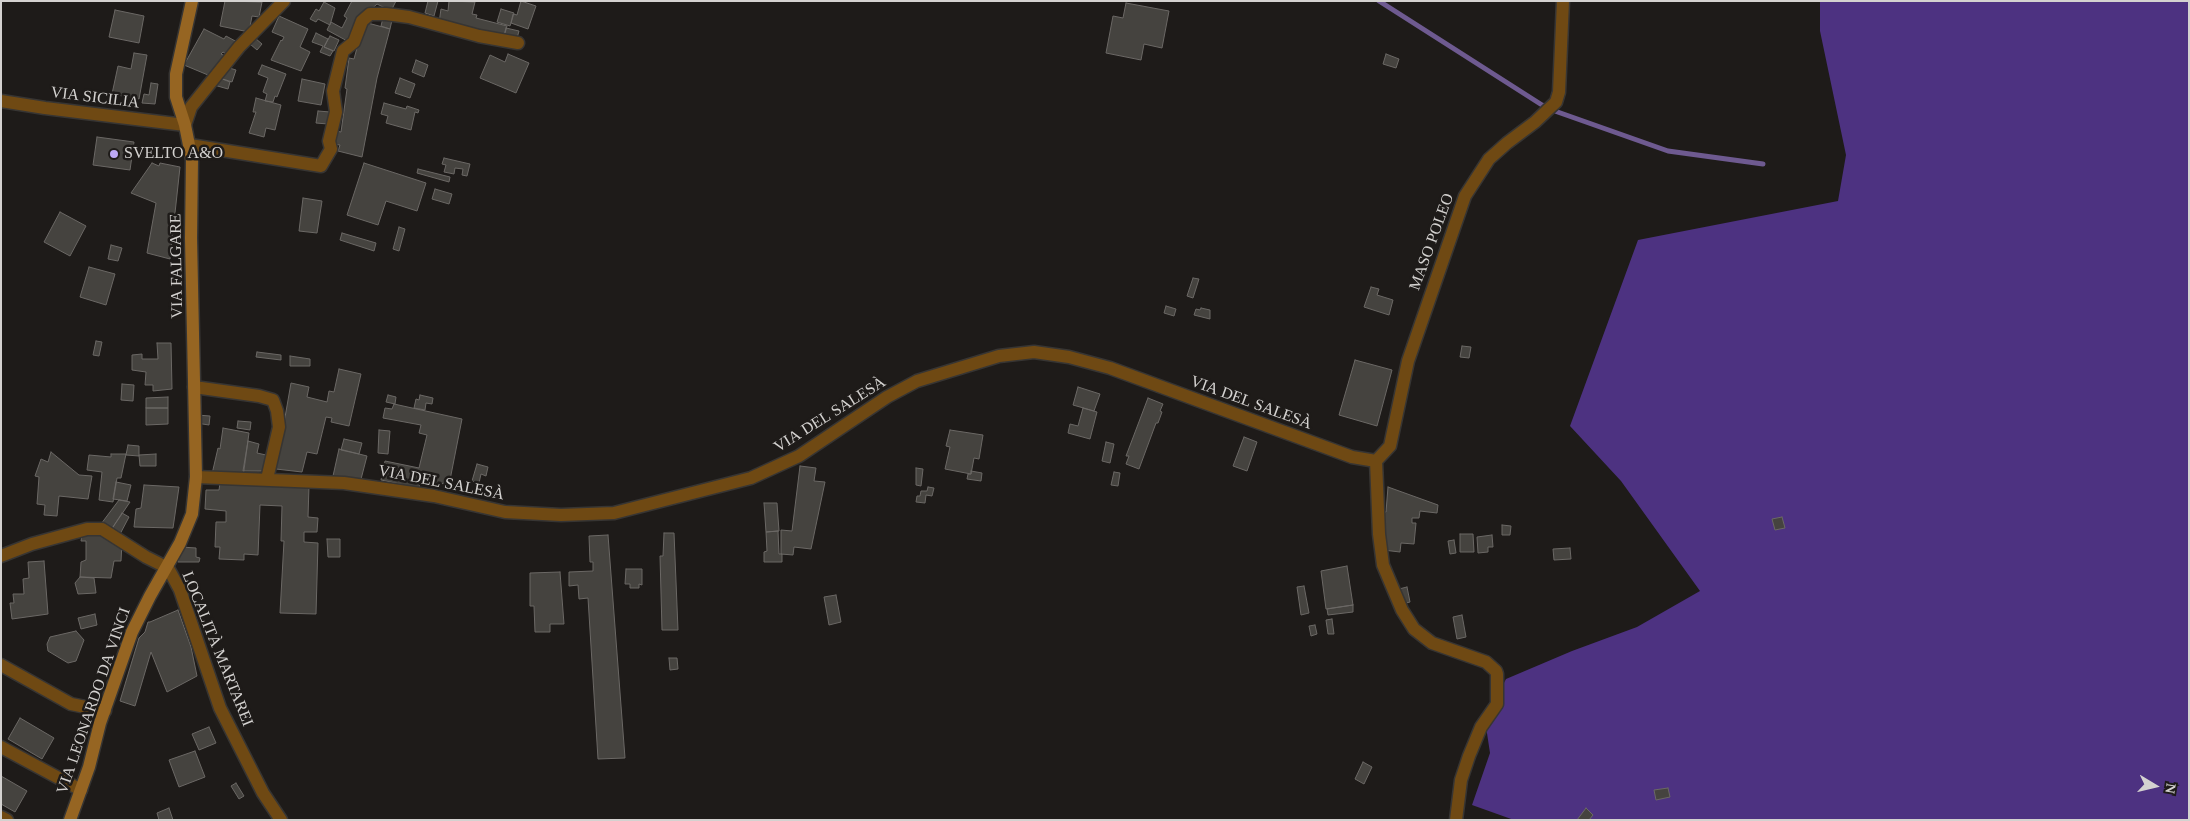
<!DOCTYPE html>
<meta charset="utf-8">
<style>
body{margin:0}
#map{position:relative;width:2190px;height:821px;overflow:hidden;background:#1e1b19;font-family:Georgia,serif}
canvas{display:block}
.frame{position:absolute;inset:0;border:2px solid #d4d2d0;pointer-events:none}
.north{position:absolute;left:2130px;top:761px;width:50px;height:50px;-webkit-text-stroke:4px #1e1b19;paint-order:stroke;rotate:99deg;font-size:14px;font-weight:700;line-height:20px;text-align:center;color:#d4d2d0}
.north::after{content:'';display:block;margin:auto;width:18px;height:22px;background:#d4d2d0;clip-path:polygon(50% 0,100% 100%,50% 72%,0 100%)}
</style>
<div id="map">
<canvas width="2190" height="821"></canvas>
<div class="frame"></div>
<div class="north">N</div>
</div>
<script>
const ctx = document.querySelector('canvas').getContext('2d');
ctx.lineJoin = 'round';
function fill(path, color) { ctx.fillStyle = color; ctx.fill(path, 'evenodd'); }
const poly = rows => new Path2D(rows.map(r => 'M' + r).join(''));
function strokePath(path, color, width, dash) { ctx.strokeStyle = color; ctx.lineWidth = width; ctx.lineCap = dash ? 'butt' : 'round'; ctx.setLineDash(dash || []); ctx.stroke(path); }
function write(font, color, halo, rows, align = 'center') {
  ctx.font = font + ' Georgia,serif'; ctx.lineWidth = 5; ctx.setLineDash([]); ctx.textBaseline = 'middle'; ctx.strokeStyle = halo; ctx.fillStyle = color; for (const [text, x, y, turn = 0] of rows) {
    ctx.save(); ctx.translate(x, y); ctx.rotate((+turn || 0) * Math.PI / 180); ctx.textAlign = isNaN(turn) ? turn : align; if (halo) ctx.strokeText(text, 0, 0); ctx.fillText(text, 0, 0); ctx.restore();
  }
}
fill(poly([
 [1820,1,2189,1,2189,820,1514,820,1472,805,1490,753,1485,720,1506,679,1572,651,1637,627,1700,591,1621,481,1570,426,1638,240,1838,201,1846,155,1820,31]
]), '#4d3281');
strokePath(poly([
 [1379,1,1542,105,1552,110,1668,151,1763,164]
]), '#6e5a90', 5);
const building = poly([
 [225,1,262,2,259,17,252,16,249,32,220,26,225,1],
 [352,1,396,1,391,11,377,4,354,25,359,27,351,43,327,30,331,22,342,28,347,18,344,16,352,1],
 [428,1,438,1,434,16,425,13,428,1],
 [449,1,475,2,472,14,477,15,476,18,507,26,503,40,439,23,441,9,448,11,449,1],
 [521,1,536,6,528,29,511,23,513,14,517,15,521,1],
 [324,2,335,8,330,25,318,19,316,22,310,19,316,9,319,11,324,2],
 [1126,3,1169,11,1162,48,1144,44,1141,60,1106,53,1113,16,1123,18,1126,3],
 [501,9,514,13,510,26,497,22,501,9],
 [115,10,144,16,139,43,109,37,115,10],
 [279,16,308,29,300,47,310,52,301,71,271,60,281,40,282,41,284,37,272,32,279,16],
 [383,18,392,20,390,29,381,26,383,18],
 [364,22,390,29,377,78,362,157,338,151,340,145,333,144,336,131,341,132,347,89,345,88,349,58,354,59,364,22],
 [506,28,519,31,516,42,503,39,506,28],
 [204,29,224,39,226,36,239,43,226,54,223,52,221,54,225,56,208,75,184,65,204,29],
 [316,33,328,39,324,47,333,51,330,56,320,52,323,46,312,42,316,33],
 [330,36,339,40,334,51,324,47,330,36],
 [255,38,262,44,257,50,250,44,255,38],
 [134,53,147,55,139,99,112,94,118,66,131,69,134,53],
 [508,54,529,63,516,93,480,78,490,55,505,62,508,54],
 [1386,54,1399,59,1396,68,1383,64,1386,54],
 [416,60,428,65,424,77,412,72,416,60],
 [262,65,286,74,277,97,275,96,273,102,265,101,267,94,263,92,268,78,258,74,262,65],
 [226,67,236,70,232,82,217,77,226,67],
 [217,77,230,82,228,89,214,85,217,77],
 [400,78,415,84,410,98,395,93,400,78],
 [302,79,325,84,321,105,298,101,302,79],
 [151,83,158,84,155,104,142,103,144,94,149,95,151,83],
 [256,98,281,105,275,130,266,128,264,137,249,133,256,112,253,112,256,98],
 [384,103,406,109,407,106,419,110,418,113,415,112,411,130,386,123,388,116,381,114,384,103],
 [318,111,330,112,328,124,316,123,318,111],
 [97,137,134,142,130,170,93,165,97,137],
 [444,158,470,164,467,176,462,175,463,169,455,168,454,174,444,172,446,165,442,164,444,158],
 [152,163,159,166,160,163,180,167,170,259,147,253,156,203,131,193,152,163],
 [364,163,426,183,417,211,386,201,378,225,347,215,364,163],
 [418,169,450,177,449,182,417,173,418,169],
 [435,189,452,194,449,204,432,199,435,189],
 [303,198,322,201,317,233,299,231,303,198],
 [60,212,86,226,70,256,44,242,60,212],
 [399,227,405,229,399,251,393,249,399,227],
 [342,233,376,243,374,251,340,240,342,233],
 [111,245,122,248,118,261,108,259,111,245],
 [89,267,115,274,106,305,80,297,89,267],
 [1193,278,1199,279,1193,298,1187,296,1193,278],
 [1371,287,1379,289,1377,295,1393,300,1389,315,1364,307,1371,287],
 [1166,306,1176,309,1174,316,1164,313,1166,306],
 [1201,308,1210,310,1210,319,1194,315,1196,309,1200,310,1201,308],
 [96,341,102,342,99,356,93,355,96,341],
 [157,343,171,343,172,389,153,391,153,385,145,385,146,372,132,370,132,355,142,354,142,359,158,359,157,343],
 [1462,346,1471,347,1469,358,1460,357,1462,346],
 [257,352,281,355,281,360,256,357,257,352],
 [290,356,310,359,310,366,290,366,290,356],
 [1355,360,1392,370,1377,426,1339,415,1355,360],
 [339,369,361,374,349,426,331,422,332,418,326,417,317,454,307,452,302,472,276,469,291,383,309,387,307,397,327,402,329,391,334,392,339,369],
 [122,384,134,385,133,401,121,400,122,384],
 [1078,387,1100,394,1094,411,1073,405,1078,387],
 [388,395,396,397,395,404,386,402,388,395],
 [420,395,433,398,432,404,426,403,425,410,414,408,416,399,419,400,420,395],
 [168,397,168,408,146,408,146,398,168,397],
 [1148,398,1163,404,1160,411,1162,412,1158,423,1156,423,1139,469,1126,464,1129,456,1126,456,1148,398],
 [394,404,462,419,449,485,421,479,419,488,381,480,385,461,419,468,427,435,419,433,421,425,383,418,385,408,392,409,394,404],
 [146,408,168,408,168,424,146,425,146,408],
 [1083,408,1097,412,1090,439,1068,433,1070,424,1078,426,1083,408],
 [197,415,210,416,209,425,196,423,197,415],
 [238,421,251,422,250,430,237,428,238,421],
 [223,428,249,433,243,477,212,474,218,448,220,449,223,428],
 [379,430,390,431,388,454,378,453,379,430],
 [950,430,983,435,979,459,974,458,971,474,945,469,950,447,946,446,950,430],
 [1244,437,1257,442,1247,471,1233,466,1244,437],
 [344,439,362,443,359,454,341,450,344,439],
 [248,441,259,444,257,453,266,455,263,471,243,471,248,441],
 [1106,442,1114,444,1110,463,1102,461,1106,442],
 [128,445,139,446,139,456,126,455,128,445],
 [339,449,367,456,360,483,333,476,339,449],
 [51,452,79,475,92,476,88,499,59,496,57,516,44,515,45,505,37,504,39,477,35,476,41,459,48,462,51,452],
 [111,454,126,454,121,478,117,478,113,502,99,500,102,472,87,470,89,455,111,457,111,454],
 [156,454,156,466,140,466,139,455,156,454],
 [477,464,488,467,486,476,481,474,479,483,472,481,477,464],
 [800,466,816,468,814,481,825,482,811,549,794,547,793,555,781,554,781,530,792,531,800,466],
 [916,468,923,469,921,486,916,485,916,468],
 [971,471,982,473,981,481,967,479,968,474,971,474,971,471],
 [1114,472,1120,473,1118,486,1111,485,1114,472],
 [116,482,131,485,127,501,113,499,116,482],
 [220,483,309,486,308,517,318,518,317,532,304,532,304,542,318,543,316,614,280,613,284,541,281,541,282,506,260,505,258,555,244,554,244,560,219,559,220,547,215,547,216,522,226,522,226,511,205,509,206,490,219,490,220,483],
 [144,485,179,487,173,528,134,527,136,509,141,508,144,485],
 [928,487,934,488,932,496,926,495,925,503,916,502,917,496,920,496,921,491,927,491,928,487],
 [1388,487,1438,505,1437,513,1420,511,1419,518,1412,518,1412,523,1416,523,1414,544,1401,543,1400,552,1383,550,1382,512,1386,512,1388,487],
 [119,500,130,502,111,530,101,524,119,500],
 [764,503,777,503,779,531,766,532,764,503],
 [122,513,129,517,119,536,111,530,122,513],
 [1782,517,1785,528,1775,530,1772,519,1782,517],
 [1502,525,1511,526,1510,535,1502,535,1502,525],
 [778,531,779,554,782,554,782,562,764,562,764,552,767,551,766,532,778,531],
 [664,533,674,533,678,630,662,630,660,556,663,556,664,533],
 [101,534,122,542,121,561,114,561,111,578,80,577,81,562,86,560,86,541,81,541,82,535,101,534],
 [1460,534,1473,534,1474,552,1460,552,1460,534],
 [608,535,625,758,598,759,588,598,579,599,578,585,569,586,569,572,593,571,593,562,590,562,589,536,608,535],
 [1492,535,1493,547,1488,547,1488,552,1478,553,1477,537,1492,535],
 [327,539,340,539,340,557,328,557,327,539],
 [1454,540,1456,553,1450,554,1448,541,1454,540],
 [181,547,196,548,196,557,200,558,199,562,178,562,181,547],
 [1570,548,1571,559,1554,560,1553,549,1570,548],
 [44,561,48,614,12,619,10,603,14,603,13,594,24,594,23,579,29,578,28,562,44,561],
 [1347,566,1353,605,1326,609,1321,571,1347,566],
 [626,569,642,569,642,585,639,584,639,588,630,588,630,584,625,584,626,569],
 [560,572,564,624,550,624,550,632,535,632,534,606,530,606,530,573,560,572],
 [80,577,94,578,96,593,78,594,75,583,80,577],
 [1304,586,1309,613,1301,615,1297,587,1304,586],
 [1407,587,1410,602,1402,604,1399,589,1407,587],
 [836,595,841,622,829,625,824,597,836,595],
 [1353,605,1353,612,1328,615,1327,609,1353,605],
 [178,610,191,647,197,676,167,692,151,652,135,706,120,701,139,638,145,632,148,622,150,622,178,610],
 [95,614,97,625,81,629,78,618,95,614],
 [1462,615,1466,637,1457,639,1453,617,1462,615],
 [1332,619,1334,634,1328,634,1326,620,1332,619],
 [1315,625,1317,634,1311,636,1309,626,1315,625],
 [76,631,84,640,76,661,68,663,48,651,47,644,50,637,76,631],
 [669,658,677,658,678,669,670,670,669,658],
 [20,718,54,738,42,759,8,739,20,718],
 [209,727,216,743,199,750,192,734,209,727],
 [195,751,205,777,179,787,169,760,195,751],
 [1363,762,1372,767,1364,784,1355,779,1363,762],
 [1,776,27,791,15,812,1,804,1,776],
 [236,783,244,796,239,799,231,786,236,783],
 [1668,788,1670,797,1656,800,1654,790,1668,788],
 [169,808,173,820,159,820,157,813,169,808],
 [1586,808,1593,815,1589,820,1577,820,1586,808]
]);
fill(building, '#45433f');
strokePath(building, '#6b6865', 1);
const street = poly([
 [1,101,45,108,185,125,191,107,239,47,284,1],
 [190,145,321,166,331,149,329,141,336,112,333,91,343,51,354,42,362,21,370,14,386,14,409,17,479,36,518,43],
 [194,387,259,396,273,400,277,411,279,427,267,479],
 [1376,461,1390,446,1408,361,1465,196,1489,159,1507,143,1535,122,1556,102,1559,92,1563,1],
 [1376,461,1379,534,1383,565,1402,610,1414,629,1432,643,1486,662,1496,671,1497,674,1497,704,1481,727,1469,756,1461,780,1456,820],
 [196,477,344,483,434,496,505,512,561,515,614,513,751,478,799,456,887,397,917,381,999,356,1034,352,1069,357,1110,368,1352,457,1376,461],
 [1,556,32,544,87,529,102,529,146,557,168,568,180,590,220,708,263,793,281,820],
 [1,665,71,704,105,711],
 [1,747,81,790],
 [1,817,7,820]
]);
const secondary = poly([
 [70,820,89,767,100,723,132,632,150,596,180,543,192,514,196,477,191,238,192,160,185,125,176,97,176,74,192,1]
]);
strokePath(street, '#373533', 15);
strokePath(secondary, '#373533', 15);
strokePath(street, '#6f4913', 12);
strokePath(secondary, '#966522', 12);
for (const [x, y, r, color] of [
 [114,154,5,"#bda9f5"]
]) { const dot = new Path2D(); dot.arc(x, y, r, 0, 2 * Math.PI); ctx.fillStyle = color; ctx.fill(dot); strokePath(dot, '#1e1b19', 2); }
write('16px', '#d4d2d0', '#1e1b19', [
 ["VIA SICILIA",95,98,7],
 ["MASO POLEO",1432,242,-70],
 ["VIA FALGARE",177,266,-91],
 ["VIA DEL SALESÀ",1251,403,20],
 ["VIA DEL SALESÀ",830,415,-32],
 ["VIA DEL SALESÀ",441,483,11],
 ["LOCALITÀ MARTAREI",217,649,68],
 ["VIA LEONARDO DA VINCI",94,701,-71]
]);
write('16px', '#d4d2d0', '#1e1b19', [
 ["SVELTO A&O",124,154]
], 'left');
</script>
